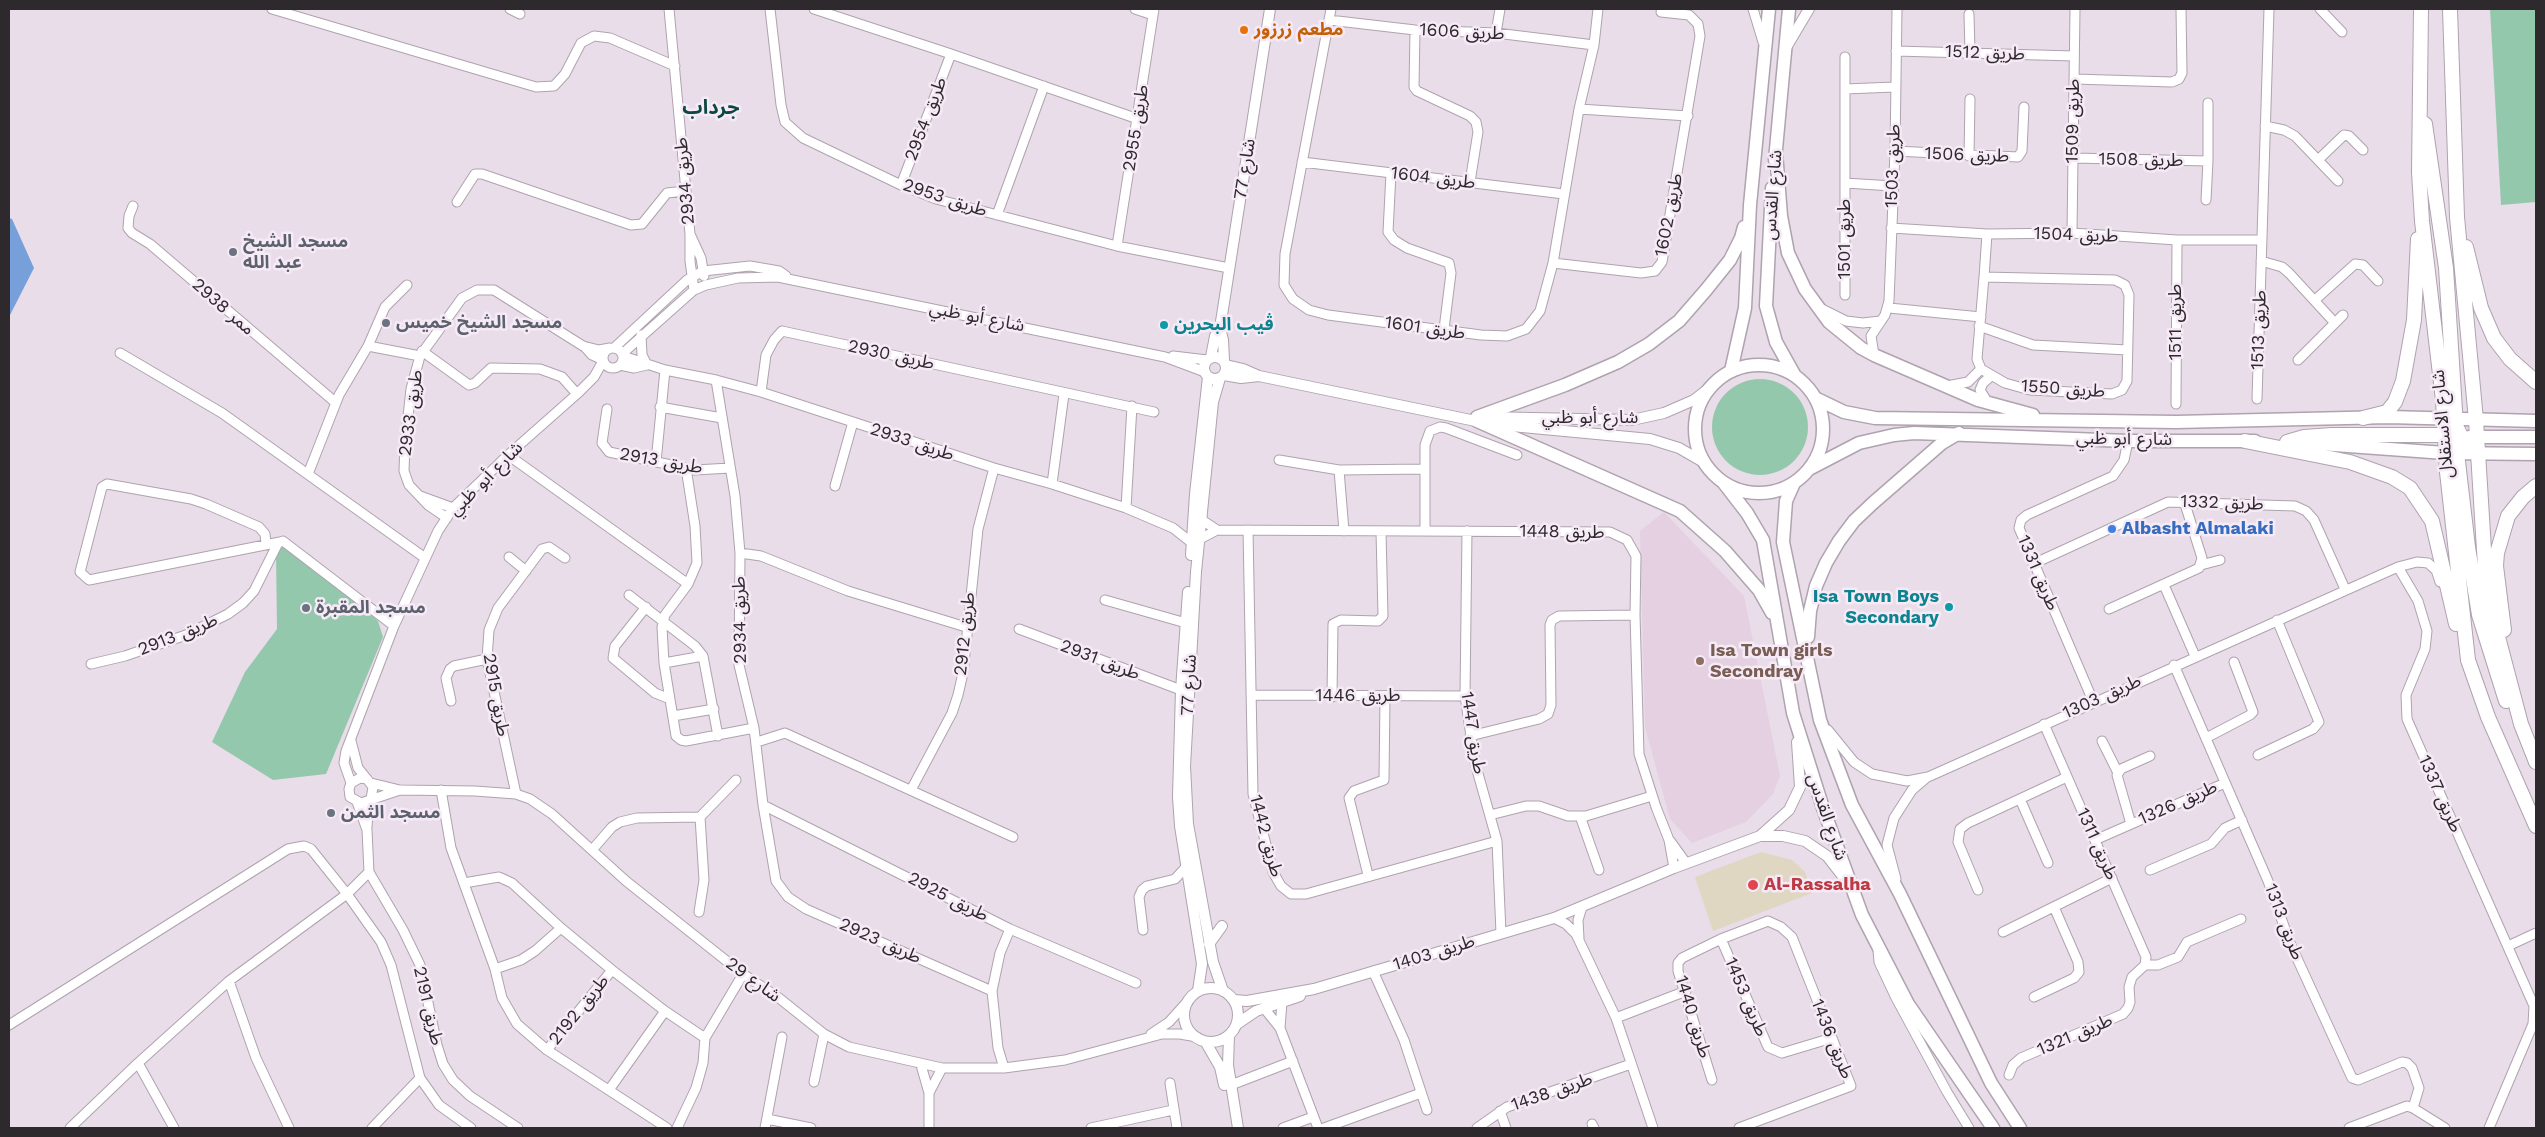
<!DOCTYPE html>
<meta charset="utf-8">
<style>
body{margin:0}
#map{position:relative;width:2545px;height:1137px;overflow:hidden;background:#e8dde8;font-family:"Work Sans",sans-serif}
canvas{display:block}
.frame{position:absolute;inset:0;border:10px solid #2d292d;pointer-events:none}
</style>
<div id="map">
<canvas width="2545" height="1137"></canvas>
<div class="frame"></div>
</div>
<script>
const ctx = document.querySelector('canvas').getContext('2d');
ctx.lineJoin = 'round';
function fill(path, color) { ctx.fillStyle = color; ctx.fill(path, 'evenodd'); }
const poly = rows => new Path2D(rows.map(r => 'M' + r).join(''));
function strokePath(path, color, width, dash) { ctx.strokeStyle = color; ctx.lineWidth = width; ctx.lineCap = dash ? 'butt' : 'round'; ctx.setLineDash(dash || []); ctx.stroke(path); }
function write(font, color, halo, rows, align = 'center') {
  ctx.font = font + ' "Work Sans","Noto Sans Arabic",sans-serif'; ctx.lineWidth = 5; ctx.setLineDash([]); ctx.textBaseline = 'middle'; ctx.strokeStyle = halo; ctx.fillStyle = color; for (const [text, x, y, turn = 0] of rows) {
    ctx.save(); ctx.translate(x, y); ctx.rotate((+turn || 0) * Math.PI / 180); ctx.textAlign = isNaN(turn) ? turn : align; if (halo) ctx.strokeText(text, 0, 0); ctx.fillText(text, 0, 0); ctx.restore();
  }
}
fill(poly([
 [1664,512,1744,596,1780,776,1773,794,1746,822,1692,843,1670,819,1645,727,1640,531]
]), '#e4d0e0');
fill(poly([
 [1761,852,1792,860,1805,872,1812,893,1713,931,1695,877]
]), '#dfd7c1');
fill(poly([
 [2490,9,2536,9,2536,202,2501,205],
 '1712 427a48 48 0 1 1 96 0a48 48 0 1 1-96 0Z',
 [287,542,378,621,383,637,326,774,273,780,212,742,245,672,277,629,276,553]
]), '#94c8ac');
fill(poly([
 [9,218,12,219,34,268,9,317]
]), '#77a0da');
const minor = poly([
 [272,9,536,87,554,86,565,74,581,43,594,36,610,38,675,66],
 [510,9,520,14],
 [669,9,690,234,690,261,694,290],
 [770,9,781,105,785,122,803,138,901,185,936,199,1117,246,1229,268],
 [814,9,951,54,1138,119],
 [1135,9,1153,15],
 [1331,9,1285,254,1284,285,1293,299,1309,310,1328,315,1481,335,1507,336,1526,329,1540,311,1553,263,1579,109,1594,45,1598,9],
 [1753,9,1763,42],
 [2320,9,2342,32],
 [1969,14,1970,52],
 [1329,20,1415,30,1496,33,1594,45],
 [1415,30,1414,87,1417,91,1470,116,1476,122,1478,132,1470,182],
 [1496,33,1500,9],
 [1896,51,2074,56],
 [2074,79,2172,82,2179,79,2182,73,2181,9],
 [1845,89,1895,87],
 [1579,109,1688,116],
 [2265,126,2284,130,2295,136,2338,181],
 [1895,151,2018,157,2022,151,2024,107],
 [1969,156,1970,99],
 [2073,158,2208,161],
 [2318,160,2344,135,2349,136,2363,150],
 [1302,162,1564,194],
 [1391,173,1388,232,1394,240,1407,248,1449,263,1451,273,1444,329],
 [1845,183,1893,186],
 [901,185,951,54],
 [2206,200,2208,161,2208,103],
 [457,202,475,174,482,174,631,225,642,224,667,193,685,191],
 [133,206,129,216,128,228,132,233,150,244,335,402],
 [997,215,1044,86],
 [1891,228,1987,234,2072,233,2177,240,2262,240],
 [2072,233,2075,9],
 [690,234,701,258,704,276],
 [1117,246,1154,9],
 [2261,261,2282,267,2289,273,2335,323],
 [1553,263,1641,273,1655,271,1662,262,1700,36,1698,24,1689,15,1661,12],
 [1984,277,2115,280,2125,285,2129,295,2127,381,2122,390,2112,394,2030,390,2005,383,1981,369,1977,359,1984,277],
 [1984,277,1987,234],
 [1845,295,1845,57],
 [2315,300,2355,264,2363,265,2378,281],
 [1889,308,1981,317],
 [1822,309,1846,321,1863,323,1880,321],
 [1979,326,2033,345,2127,350],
 [641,335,642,355,647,365],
 [368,346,420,356],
 [584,346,592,355,603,360],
 '603 358a10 10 0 1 1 20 0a10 10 0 1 1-20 0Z',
 [614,348,687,280,703,271,750,266,779,271,786,276],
 [422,351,469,385,475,383,491,368,540,369,562,377,577,394],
 [120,353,222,413,425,558],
 [622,354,694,290,706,285,738,278,778,277,1165,357,1205,372],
 [1874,355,1871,336,1885,315,1889,301,1895,151,1897,9],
 [623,356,665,370,716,380,761,392,994,468,1052,484,1126,508,1173,528,1192,543],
 [1173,356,1207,360],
 [2298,360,2343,315],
 [620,365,634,368,647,365],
 [716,380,735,496,740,553,739,665,754,728,763,805,776,881,788,897,806,909,992,991],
 [1947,386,1968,382,1981,369],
 [761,392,766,355,774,340,782,331,1154,412],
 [2257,399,2269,9],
 [1988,403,1980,390,1983,383,1991,376],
 [2176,404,2177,240],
 [660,407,722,418],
 [607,409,602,443,609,452,695,470,730,468],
 [508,455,688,584,697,563,695,526,686,468],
 [1279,460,1339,470,1425,469],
 [656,462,665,370],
 [1339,470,1344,531],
 [308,474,339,395,368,346,385,307,407,285],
 [1052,484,1064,394],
 [835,486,853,422],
 [420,496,453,508],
 [1126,508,1132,406],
 [447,518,428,505,409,485,404,471,405,444,411,389,420,356,462,298,477,290,494,290,583,346,599,350,610,348],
 [1217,530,1610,532,1627,540,1636,556,1635,615,1639,754,1656,807,1669,840,1674,868],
 [1248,530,1253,794,1273,872,1281,886,1291,894,1306,894,1497,841],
 [1425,531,1425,445,1430,431,1440,427,1446,428,1517,455],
 [1467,531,1465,696,1475,763,1497,841,1501,933],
 [1200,539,1217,530,1202,520],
 [266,544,265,534,259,527,206,504,191,499,107,484,102,487,80,572,89,580,280,542],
 [740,553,761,556,848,591,966,627],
 [509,557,526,571],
 [2033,564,2168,502,2295,506,2306,511,2314,520,2345,589],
 [2201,565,2220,560],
 [2398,567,2418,601,2427,631,2425,649,2406,695,2407,719,2534,1006,2533,1024,2489,1128],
 [688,584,665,615,662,627,664,663,676,736,681,740,686,741,754,728],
 [2164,585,2195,656],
 [629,595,695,646,703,656,718,736],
 [1105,600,1186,623],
 [646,607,615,646,613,658,655,693,670,699],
 [2109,609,2199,568,2202,558,2184,501],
 [1019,629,1181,690],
 [664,663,703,656],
 [91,664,125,656,186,635,228,614,243,603,254,591,278,543,283,541,394,626],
 [2174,665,2268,881,2290,943,2352,1078,2358,1080,2402,1062,2407,1063,2412,1068,2419,1088,2413,1108],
 [1251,695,1465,696],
 [1332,697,1333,624,1341,620,1378,621,1383,616,1381,531],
 [451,701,446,678,450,669,454,666,487,659],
 [2093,701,2019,528,2021,520,2027,515,2113,476,2124,460,2128,441],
 [673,716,714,709],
 [2044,724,2146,957,2145,965],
 [1828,730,1854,762,1872,774,1907,781,1928,777,2398,567,2417,562,2428,563,2436,570,2440,582],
 [1470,736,1539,719,1548,714,1551,705,1550,625,1552,620,1559,616,1635,615],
 [2206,738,2250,715,2253,712,2234,662],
 [351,741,358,768,367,779],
 [2102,741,2118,773],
 [757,742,785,733,1013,837],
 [2258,755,2313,729,2319,722,2277,620],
 [351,783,344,763,346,751,394,626,438,531,453,508,508,455,577,394,594,377,603,361],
 [371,783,400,790,475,791,516,794,530,799,552,814,626,881,743,974,779,998,824,1034,849,1047,942,1068,1004,1068,1065,1060,1162,1034,1180,1034,1197,1037],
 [441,790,451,848,495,969,502,998,517,1024,547,1050,667,1128],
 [911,790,952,713,958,695,963,673,978,529,994,468],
 [516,794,487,659,489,630,498,608,542,549,549,547,565,558],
 [371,799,373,787,367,779,360,778,351,783,349,789,350,797,361,803,397,791],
 [2020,799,2048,863],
 [357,802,367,830,369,872,403,930,420,965,437,1045,443,1064,453,1080,470,1096,518,1128],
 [763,805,1010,929,1136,983],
 [1490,815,1526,806,1539,806,1568,816,1586,816,1652,796],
 [1580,816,1599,870],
 [2131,824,2117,775,2121,769,2150,756],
 [367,827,369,800],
 [2095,840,2225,783],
 [1671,842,1686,863],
 [592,850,612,827,620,822,637,818,700,817],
 [2150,870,2211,844,2225,828,2242,820],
 [1368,875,1349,798,1354,791,1384,780,1385,696],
 [1896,879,1887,845,1894,818,1912,790,1926,778],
 [464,883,499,877,512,883,561,928,612,970,665,1011,705,1038],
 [1978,890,1958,842,1960,829,1968,823,2067,777],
 [699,912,704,880,700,817,736,780],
 [1554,918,1566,924,1576,934,1616,1018,1653,1128],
 [1143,930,1139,897,1142,890,1147,886,1175,879,1186,867],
 [2003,932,2112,878],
 [1579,938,1578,920,1582,907],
 [1721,939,1768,1047,1782,1053,1832,1038],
 [2508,946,2536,933],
 [1878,950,1879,962,1896,998,1947,1092,1969,1128],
 [2145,965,2158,965,2178,957,2187,942,2241,919],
 [495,969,521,960,535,951,561,928],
 [1373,971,1404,1040,1427,1110],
 [229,981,256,1058,289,1128],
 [2034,997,2074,978,2079,972,2078,962,2054,907],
 [1264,1008,1280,1028,1318,1128],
 [1616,1018,1686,991],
 [9,1025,288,849,304,846,311,849,347,894,381,942,391,965,420,1078,439,1105,471,1128],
 [1280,1028,1282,1002],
 [1151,1034,1169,1022,1188,1001],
 [547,1050,612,970],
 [138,1063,174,1128],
 [921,1065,929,1093,929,1128],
 [1004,1068,998,1048,992,991,1000,953,1010,929],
 [2009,1075,2013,1065,2021,1058,2123,1014,2128,1008,2130,1002,2129,987,2132,977,2145,965],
 [1712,1080,1678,971,1678,963,1682,958,1721,939,1768,921,1781,927,1792,937,1851,1086,1739,1128],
 [814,1082,824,1034],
 [1170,1083,1177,1128],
 [1231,1085,1293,1061],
 [609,1090,665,1011],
 [929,1093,942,1068],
 [1500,1111,1506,1128],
 [767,1119,811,1128],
 [1592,1124,1594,1128],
 [70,1128,138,1063,229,981,347,894,369,872],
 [372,1128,420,1078],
 [677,1128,696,1088,703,1063,705,1038,743,974],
 [765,1128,782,1037],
 [1091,1128,1173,1110],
 [1283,1128,1313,1117],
 [1324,1128,1421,1093],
 [1477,1128,1507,1107,1631,1064],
 [2349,1128,2407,1106,2413,1108,2445,1128]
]);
const tertiary = poly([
 [1787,46,1809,9],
 [1220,328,1223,340,1224,360],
 '1204 368a11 11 0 1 1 22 0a11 11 0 1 1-22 0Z',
 [1211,357,1215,336,1220,328,1270,9],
 [1226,365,1243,369,1259,376,1490,424,1650,439,1679,448,1705,463],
 [1224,375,1241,378,1259,376],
 [1220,378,1213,402,1196,572,1185,766,1188,824,1213,962,1223,991],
 [1483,417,1632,420,1664,413,1694,400,1707,390],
 [1191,555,1195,494,1208,377],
 [1188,592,1181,690,1178,797,1180,826,1202,964,1198,991],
 [1760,836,1783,836,1805,841,1827,856,1848,883],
 [1209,944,1222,926],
 '1184 1015a27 27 0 1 1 54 0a27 27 0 1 1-54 0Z',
 [1234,1000,1247,1001,1314,989,1554,918,1674,868,1760,836,1789,810,1800,787,1797,742],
 [1237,1024,1256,1011,1300,996],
 [1229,1035,1228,1065,1238,1128],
 [1205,1041,1220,1067,1224,1085]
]);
const secondary = poly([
 [1776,152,1781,216,1788,253,1805,289,1829,322,1861,348,1874,355,1978,400,2033,415],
 [1775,160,1789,9],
 [1772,188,1766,306,1776,342,1795,376],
 '1695 429a64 64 0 1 1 128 0a64 64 0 1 1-128 0Z',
 [1731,371,1745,308,1750,205,1769,9],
 [1815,398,1844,412,1875,418,2176,422,2389,417,2536,421],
 [1477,417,1565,385,1618,362,1649,344,1679,321,1706,290,1730,260,1741,238,1744,227],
 [1477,421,1680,511,1725,551,1759,590,1772,613],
 [2469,437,2536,437],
 [2293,442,2445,453,2536,454],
 [1811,468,1859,443,1894,435,1914,433,2128,441,2255,441],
 [1723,482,1747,513,1763,540,1793,713,1823,808,1862,915,1908,1004,1993,1128],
 [1794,483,1786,501,1783,542,1820,720,1852,805,1900,894,1991,1083,2020,1128],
 [1808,637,1810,611,1816,586,1826,563,1839,541,1854,521,1873,503,1942,443,1959,433]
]);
const primary = poly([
 [2421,9,2419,172,2422,221,2443,400,2447,472,2468,660,2488,717,2536,826],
 [2450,9,2457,217,2476,420,2485,566,2493,618,2521,724,2536,762],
 [2425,124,2446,268,2456,426,2465,444,2478,453],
 [2466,247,2481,308,2494,338,2510,359,2536,382],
 [2363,418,2387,412,2395,402,2403,381,2414,320,2418,239],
 [2449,429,2457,453,2468,547,2479,615,2506,701],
 [2245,441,2350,462,2392,477,2410,488,2432,521,2456,624],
 [2287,442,2304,437,2332,435,2444,435,2453,433],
 [2504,630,2496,566,2497,553,2508,516,2523,497,2536,486]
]);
strokePath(minor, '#aea3ae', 11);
strokePath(tertiary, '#aea3ae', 12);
strokePath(secondary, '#aea3ae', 15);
strokePath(primary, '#aea3ae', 16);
strokePath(minor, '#fff', 9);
strokePath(tertiary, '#fff', 10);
strokePath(secondary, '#fff', 12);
strokePath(primary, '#fff', 14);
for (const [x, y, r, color] of [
 [1244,30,5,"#e8710a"],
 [233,252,5,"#6b7280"],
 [386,323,5,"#6b7280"],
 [1164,325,5,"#0f9aa8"],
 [2112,529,5,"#3f7fe0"],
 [1949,607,5,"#0f9aa8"],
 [306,608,5,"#6b7280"],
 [1700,661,5,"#8d6e63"],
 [331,813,5,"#6b7280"],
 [1753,885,6,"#e0444e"]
]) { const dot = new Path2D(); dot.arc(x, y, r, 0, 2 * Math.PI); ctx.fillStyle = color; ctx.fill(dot); strokePath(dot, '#f6eaf6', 2); }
write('bold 18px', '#c56008', '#f6eaf6', [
 ["مطعم زرزور",1254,30]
], 'left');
write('18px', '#2d292d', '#f6eaf6', [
 ["طريق 1606",1462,32,3],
 ["طريق 1512",1985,53,2],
 ["طريق 2954",926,119,-69],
 ["طريق 1509",2073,121,-89],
 ["طريق 2955",1136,128,-81],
 ["طريق 1506",1967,155,2],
 ["طريق 1508",2141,160,1],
 ["طريق 1503",1893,166,-88],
 ["شارع 77",1245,169,-81],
 ["طريق 1604",1433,178,7],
 ["طريق 2934",685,181,-95],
 ["شارع القدس",1773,195,-86],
 ["طريق 2953",945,198,18],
 ["طريق 1602",1669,215,-79],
 ["طريق 1504",2076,235,2],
 ["طريق 1501",1845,239,-90],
 ["ممر 2938",223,307,41],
 ["شارع أبو ظبي",977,317,11],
 ["طريق 1511",2176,322,-90],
 ["طريق 1601",1425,328,8],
 ["طريق 1513",2259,330,-88],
 ["طريق 2930",891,355,12],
 ["طريق 1550",2063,389,4],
 ["طريق 2933",411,413,-82],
 ["شارع أبو ظبي",1590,418],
 ["شارع الاستقلال",2443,424,-95],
 ["شارع أبو ظبي",2124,439,1],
 ["طريق 2933",912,442,18],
 ["طريق 2913",661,461,10],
 ["شارع أبو ظبي",486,479,-45],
 ["طريق 1332",2222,503,2],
 ["طريق 1448",1562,532,1],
 ["طريق 1331",2038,573,67],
 ["طريق 2934",740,620,-91],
 ["طريق 2912",965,634,-84],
 ["طريق 2913",178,635,-22],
 ["طريق 2931",1100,660,21],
 ["شارع 77",1189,685,-87],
 ["طريق 2915",496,695,80],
 ["طريق 1446",1358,696],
 ["طريق 1303",2102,697,-24],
 ["طريق 1447",1473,733,81],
 ["طريق 1337",2440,794,66],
 ["طريق 1326",2178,803,-24],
 ["شارع القدس",1827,817,71],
 ["طريق 1442",1266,836,75],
 ["طريق 1311",2097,844,66],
 ["طريق 2925",948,897,27],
 ["طريق 1313",2284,922,69],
 ["طريق 2923",880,941,24],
 ["طريق 1403",1434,953,-17],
 ["شارع 29",753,980,36],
 ["طريق 1453",1746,997,67],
 ["طريق 2191",428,1006,77],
 ["طريق 2192",579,1010,-51],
 ["طريق 1440",1693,1017,73],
 ["طريق 1321",2075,1035,-23],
 ["طريق 1436",1832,1039,68],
 ["طريق 1438",1552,1092,-19]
]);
write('bold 18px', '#5b616d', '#f6eaf6', [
 ["مسجد الشيخ",243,242],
 ["عبد الله",243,263],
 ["مسجد الشيخ خميس",396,323],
 ["مسجد المقبرة",316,608],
 ["مسجد الثمن",341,813]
], 'left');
write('bold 18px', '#0d838f', '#f6eaf6', [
 ["ڤيب البحرين",1174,325],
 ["Isa Town Boys",1939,597,"right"],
 ["Secondary",1939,618,"right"]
], 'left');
write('bold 18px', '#366cbe', '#f6eaf6', [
 ["Albasht Almalaki",2122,529]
], 'left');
write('bold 18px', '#785e54', '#f6eaf6', [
 ["Isa Town girls",1710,651],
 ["Secondray",1710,672]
], 'left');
write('bold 18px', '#be3a42', '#f6eaf6', [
 ["Al-Rassalha",1764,885]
], 'left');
write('bold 20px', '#0b4841', '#f6eaf6', [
 ["جرداب",711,108]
]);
</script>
